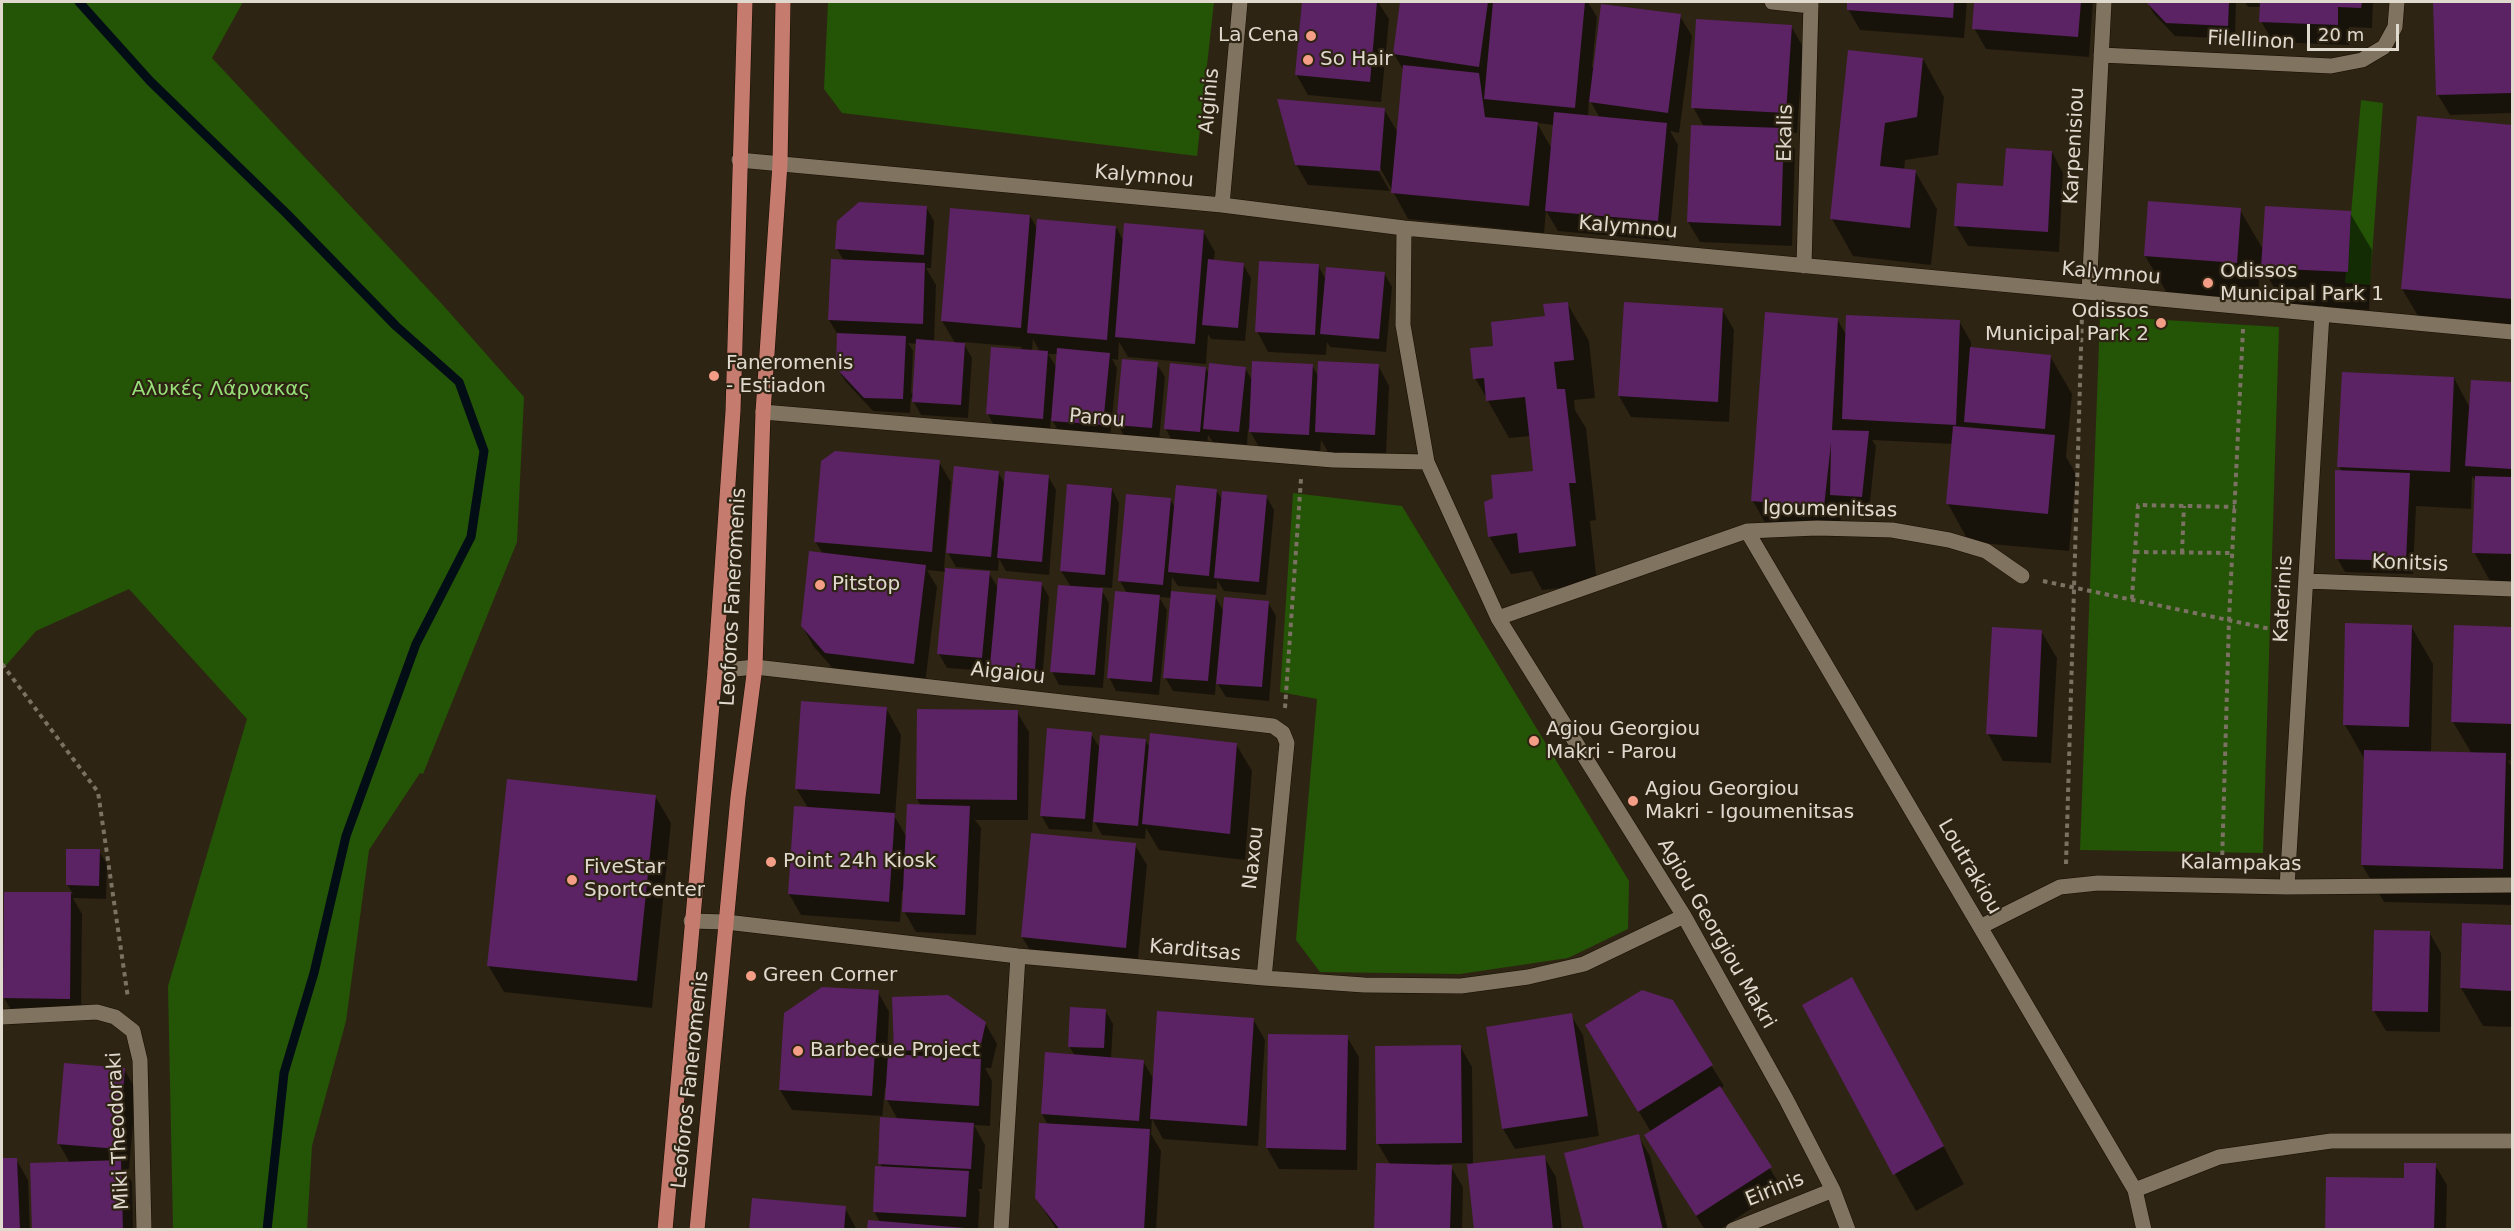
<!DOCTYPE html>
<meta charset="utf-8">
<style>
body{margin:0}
#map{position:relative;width:2514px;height:1231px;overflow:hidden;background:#2e2413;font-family:"DejaVu Sans",sans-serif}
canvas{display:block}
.frame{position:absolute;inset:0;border:3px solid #e0d9ce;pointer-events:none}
.scale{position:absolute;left:2307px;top:24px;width:92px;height:27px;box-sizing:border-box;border:3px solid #e0d9ce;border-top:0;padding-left:8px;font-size:18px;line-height:21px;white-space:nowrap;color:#e0d9ce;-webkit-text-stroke:4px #2e2413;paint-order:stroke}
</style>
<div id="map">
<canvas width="2514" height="1231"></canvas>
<div class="frame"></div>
<div class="scale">20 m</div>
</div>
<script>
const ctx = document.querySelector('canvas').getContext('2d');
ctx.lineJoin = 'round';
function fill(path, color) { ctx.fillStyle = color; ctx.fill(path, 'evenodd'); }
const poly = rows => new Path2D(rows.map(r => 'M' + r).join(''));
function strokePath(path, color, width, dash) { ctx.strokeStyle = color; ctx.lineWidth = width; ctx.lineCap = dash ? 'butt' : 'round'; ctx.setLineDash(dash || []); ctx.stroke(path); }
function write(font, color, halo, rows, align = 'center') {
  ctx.font = font + ' "DejaVu Sans",sans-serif'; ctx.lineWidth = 4.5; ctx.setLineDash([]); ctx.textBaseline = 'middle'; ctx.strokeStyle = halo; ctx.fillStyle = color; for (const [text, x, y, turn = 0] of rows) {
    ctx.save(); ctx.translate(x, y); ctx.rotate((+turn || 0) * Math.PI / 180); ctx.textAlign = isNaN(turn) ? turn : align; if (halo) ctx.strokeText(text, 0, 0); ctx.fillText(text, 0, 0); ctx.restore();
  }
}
fill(poly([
 [2,2,243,2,212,58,442,304,524,397,517,542,423,774,420,773,369,850,346,1021,312,1146,307,1229,173,1229,168,986,247,719,129,589,36,631,2,670],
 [828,2,1214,2,1197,156,842,113,824,89],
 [2361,100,2383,103,2370,285,2345,283],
 [2100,316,2279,327,2263,853,2080,850],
 [1293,493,1402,506,1629,881,1628,929,1568,958,1460,974,1320,972,1296,940,1317,699,1280,692]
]), '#245406');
fill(poly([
 [1304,2,1378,2,1389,19,1381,102,1308,95,1296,74],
 [1402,2,1588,2,1597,17,1592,67,1595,67,1680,16,1692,36,1679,133,1670,131,1678,145,1669,241,1558,231,1546,211,1544,233,1408,219,1378,164,1375,165,1390,191,1308,185,1296,164,1384,109,1398,133,1404,71,1394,54],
 [1589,99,1600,118,1588,117],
 [1537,123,1554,125,1552,149],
 [1849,2,1967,2,1964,38,1860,30,1848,9],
 [1976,2,2093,2,2089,57,1986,49,1974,28],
 [2147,2,2236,2,2235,39,2175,36,2154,14],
 [2245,2,2373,2,2372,28,2349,27,2349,45,2273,42,2261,21,2262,7,2248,7],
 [2434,2,2512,2,2512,113,2450,115,2438,95],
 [1791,26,1803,47,1797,133,1785,133,1795,150,1792,246,1700,242,1688,222,1704,127,1693,107],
 [1849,51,1923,59,1944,97,1938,155,1905,160,1904,170,1915,171,1937,209,1931,265,1853,256,1832,219],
 [2418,118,2512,126,2512,334,2424,326,2402,289],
 [2052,152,2063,173,2059,252,1968,246,1956,226],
 [926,207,934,221,931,268,926,268,936,285,934,342,955,343,942,321,952,209,1030,216,1038,230,1116,227,1124,242,1203,231,1215,252,1214,261,1243,264,1251,278,1245,341,1211,339,1208,334,1206,364,1128,357,1119,342,1118,360,1112,359,1117,368,1110,438,1060,434,1051,418,1050,432,995,428,988,414,1022,347,963,342,972,358,968,418,921,415,911,397,910,413,873,411,846,382,837,368,838,335,829,320,844,261,837,249],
 [1033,339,1040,352,1032,351],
 [908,343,917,344,914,393,911,393,913,351],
 [1048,354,1058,354,1057,368],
 [2240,210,2264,251,2350,213,2372,250,2369,310,2284,305,2260,263,2258,300,2167,293,2145,256],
 [1318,265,1326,280,1384,273,1392,287,1386,352,1330,347,1327,342,1326,355,1268,352,1257,331],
 [1567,303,1589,341,1595,398,1574,400,1575,410,1586,428,1596,520,1590,521,1597,584,1542,590,1532,571,1511,574,1489,536,1495,499,1535,472,1531,436,1509,438,1475,378,1495,347],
 [1722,309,1734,330,1729,422,1631,417,1619,396],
 [1837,319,1847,336,1959,321,1971,342,1971,349,2050,356,2072,394,2066,457,2076,474,2069,551,1969,542,1948,504,1953,444,1872,440,1876,446,1869,510,1842,508,1839,533,1768,528,1753,501],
 [1157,364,1165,377,1159,441,1125,438,1118,424],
 [1312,365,1319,378,1378,365,1389,386,1386,455,1328,452,1321,440,1320,455,1262,452,1248,428,1247,445,1213,442,1208,435,1207,446,1173,443,1166,429,1206,368,1209,375,1245,368,1253,382],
 [2454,378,2470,408,2472,381,2512,384,2512,590,2495,590,2474,552,2476,482,2472,476,2471,509,2416,506,2413,574,2345,572,2337,558,2342,472,2339,466],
 [939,462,951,482,944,569,989,573,998,588,1041,583,1049,597,1042,682,999,678,990,663,989,671,947,668,939,654,946,572,927,570,937,587,925,684,838,674,814,647,802,626,823,554,815,541],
 [998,472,1005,484,1048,476,1056,490,1049,575,1006,571,999,559,998,571,956,567,948,553],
 [1112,489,1119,503,1112,588,1100,587,1109,603,1103,688,1059,685,1052,671,1071,587,1061,571],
 [1216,490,1223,501,1266,496,1274,510,1266,595,1224,591,1217,580,1217,589,1178,586,1172,577,1171,592,1215,596,1224,612,1268,602,1276,616,1269,701,1226,697,1216,681,1215,695,1173,691,1165,677,1172,598,1159,597,1167,610,1159,695,1116,691,1109,677,1127,593,1120,581,1170,499,1176,509],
 [2411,626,2433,664,2431,753,2472,754,2453,722,2456,627,2512,628,2512,761,2508,760,2512,768,2512,905,2384,902,2362,865,2365,760,2345,725],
 [2041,631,2057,658,2051,763,2003,761,1988,734],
 [886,708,901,735,895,817,907,838,921,806,917,799,1017,712,1029,732,1028,820,975,820,981,828,976,935,916,932,904,911,905,891,902,891,900,922,801,915,789,894,795,807,808,808,796,788],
 [1091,734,1101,750,1145,740,1150,748,1236,744,1252,771,1245,860,1159,850,1146,828,1145,839,1102,835,1093,819,1092,832,1049,829,1041,815],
 [655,796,671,823,652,1008,504,992,488,965],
 [1135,845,1147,865,1137,968,1034,957,1022,937],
 [99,851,107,864,106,899,73,898,82,914,81,1019,16,1018,4,998,5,894,73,894,67,884],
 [2464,924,2512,927,2512,1027,2483,1026,2461,988],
 [2429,932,2441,953,2440,1032,2386,1031,2374,1011],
 [878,992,889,1012,887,1055,899,1056,895,1050,985,1023,997,1044,991,1068,985,1068,992,1081,990,1126,974,1125,985,1145,982,1189,978,1189,980,1193,978,1230,869,1230,880,1222,874,1211,882,1167,880,1163,882,1116,792,1110,780,1090],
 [885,1088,887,1088,887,1100,898,1120,882,1119],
 [1672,1002,1724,1086,1720,1089,1782,1188,1719,1230,1705,1230,1658,1156,1646,1136,1651,1132,1599,1046],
 [1105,1010,1113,1024,1111,1059,1143,1061,1154,1080,1253,1019,1265,1040,1258,1146,1163,1139,1152,1119,1151,1134,1161,1151,1156,1230,1057,1230,1036,1198,1048,1125,1042,1114,1075,1056,1069,1046],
 [1571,1015,1583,1035,1599,1136,1515,1149,1503,1129,1488,1028],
 [1873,1016,1964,1184,1916,1211,1895,1174],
 [1347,1037,1359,1057,1357,1170,1279,1169,1267,1148],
 [1460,1046,1472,1067,1473,1164,1544,1157,1556,1177,1562,1230,1476,1230,1468,1163,1440,1164,1440,1166,1451,1167,1463,1187,1462,1230,1376,1230,1390,1164,1378,1144],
 [124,1069,136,1090,129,1169,124,1169,132,1182,133,1230,34,1230,70,1163,59,1144],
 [1638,1136,1650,1156,1668,1230,1585,1230],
 [16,1159,28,1180,30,1230,2,1230,2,1160],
 [2435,1165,2447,1185,2446,1230,2327,1230,2405,1179],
 [845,1208,857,1230,751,1230]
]), '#0007');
strokePath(poly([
 [79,2,150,81,286,213,396,326,459,382,484,451,471,537,416,644,346,836,314,973,284,1073,267,1230]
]), '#030d15', 9);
fill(poly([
 [1302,2,1377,2,1370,82,1295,75],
 [1400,2,1488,2,1479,67,1393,54],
 [1493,2,1585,2,1575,108,1484,99],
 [1847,2,1954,2,1953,18,1847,10],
 [1974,2,2081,2,2078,37,1972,29],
 [2146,2,2229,2,2228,26,2166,23],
 [2260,2,2362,2,2361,8,2338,7,2338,25,2259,22],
 [2433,2,2512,2,2512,93,2436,95],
 [1601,4,1681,14,1668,113,1589,102],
 [1696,19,1792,25,1786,113,1691,108],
 [1848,50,1923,58,1917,117,1885,123,1880,166,1916,170,1910,228,1830,219],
 [1403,65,1479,73,1485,117,1538,122,1529,206,1391,193],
 [1277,99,1385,108,1380,171,1295,165],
 [1554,112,1667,123,1658,221,1545,211],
 [2417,116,2512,125,2512,299,2401,289],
 [1691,125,1784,128,1781,226,1687,222],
 [2006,148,2052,151,2048,232,1954,226,1957,183,2003,186],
 [2148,201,2241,208,2237,263,2144,256],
 [859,202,927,206,924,255,835,249,837,221],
 [2265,206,2351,211,2348,272,2261,268],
 [950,208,1030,215,1021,328,941,321],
 [1037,219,1116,226,1107,340,1027,333],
 [1124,223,1204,230,1195,344,1115,337],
 [831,259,925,263,923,324,828,320],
 [1208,259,1244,263,1238,328,1202,325],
 [1259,261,1319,264,1315,335,1255,332],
 [1326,267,1385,272,1379,339,1320,334],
 [1568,302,1574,360,1554,362,1557,389,1565,389,1576,483,1569,483,1576,546,1519,553,1517,533,1488,537,1484,502,1493,498,1491,475,1533,471,1525,397,1486,401,1484,378,1473,379,1470,348,1493,346,1491,322,1545,316,1543,304],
 [1624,302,1723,308,1718,402,1618,396],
 [1765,312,1838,318,1832,430,1869,431,1862,497,1830,495,1831,443,1824,507,1751,501],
 [1846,315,1960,320,1956,425,1842,419],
 [837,333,906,336,903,399,864,398,836,368],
 [916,339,965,343,961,405,912,402],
 [991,347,1048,351,1043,419,986,414],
 [1970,347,2051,355,2045,429,1964,422],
 [1057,348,1110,353,1103,425,1051,421],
 [1122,359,1158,362,1152,428,1116,425],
 [1252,361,1313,364,1309,435,1249,432],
 [1318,361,1379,364,1375,435,1315,432],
 [1170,363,1206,367,1200,432,1164,429],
 [1209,363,1246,367,1239,432,1203,429],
 [2342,372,2454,377,2450,472,2337,467],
 [2471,380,2512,382,2512,469,2465,466],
 [1953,426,2055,435,2048,514,1946,504],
 [835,451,940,460,932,552,814,542,821,461],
 [954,466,999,471,991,557,946,553],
 [2335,470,2410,473,2406,561,2335,559],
 [1005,471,1049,475,1042,562,997,558],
 [2475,476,2512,477,2512,554,2472,553],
 [1067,484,1112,488,1105,575,1060,571],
 [1176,485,1217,489,1209,576,1168,572],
 [1222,491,1267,495,1259,582,1214,578],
 [1126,494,1171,498,1163,585,1118,581],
 [809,551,926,565,914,664,825,653,801,626],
 [945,568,990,571,982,658,937,654],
 [998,578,1042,582,1035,669,990,665],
 [1058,585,1103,588,1095,675,1050,672],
 [1115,591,1160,595,1152,682,1107,678],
 [1171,591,1216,595,1208,681,1163,678],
 [1224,597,1269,601,1262,687,1216,684],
 [2345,623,2412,625,2409,727,2343,725],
 [2454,625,2512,627,2512,724,2451,722],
 [1992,627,2042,630,2037,737,1986,734],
 [801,701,887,707,880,794,795,789],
 [917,709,1018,710,1017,800,916,799],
 [1047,728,1092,732,1085,819,1040,816],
 [1150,733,1237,743,1230,834,1142,824],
 [1100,735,1146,739,1138,826,1093,822],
 [2364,750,2506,753,2503,869,2361,865],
 [507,779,656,795,637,981,487,966],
 [907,804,970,806,965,915,902,912],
 [794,806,895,813,889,902,788,894],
 [1031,833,1136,843,1126,948,1021,937],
 [66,849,100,849,99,886,66,885],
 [4,892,71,892,70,999,3,998],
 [2462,923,2512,925,2512,991,2460,988],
 [2374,930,2430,931,2428,1012,2372,1011],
 [1852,977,1944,1146,1893,1175,1802,1005],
 [822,987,879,990,872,1096,779,1090,784,1013],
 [1642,990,1673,1000,1713,1065,1638,1112,1585,1025],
 [948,995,986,1022,980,1048,894,1051,892,997],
 [1070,1007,1106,1009,1104,1048,1068,1047],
 [1157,1011,1254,1018,1247,1126,1150,1119],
 [1572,1013,1588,1116,1502,1129,1486,1027],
 [1268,1034,1348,1035,1346,1150,1266,1148],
 [1461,1045,1462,1143,1376,1144,1375,1046],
 [1045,1052,1144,1060,1139,1121,1041,1114],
 [888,1054,981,1059,979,1106,885,1100],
 [64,1063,125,1068,118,1149,57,1144],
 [1720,1086,1772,1167,1696,1216,1644,1135],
 [880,1117,974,1123,971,1169,878,1164],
 [1039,1123,1150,1129,1144,1230,1060,1230,1035,1198],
 [1639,1134,1663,1230,1584,1230,1564,1153],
 [1545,1155,1553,1230,1474,1230,1467,1164],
 [2,1158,17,1158,20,1230,2,1230],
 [121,1160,123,1230,32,1230,30,1163],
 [1376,1163,1452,1165,1450,1230,1374,1230],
 [2404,1163,2436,1163,2434,1230,2325,1230,2326,1177,2404,1178],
 [875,1166,969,1171,966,1217,873,1212],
 [752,1198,846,1206,844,1230,749,1230],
 [868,1220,965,1228,965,1230,867,1230]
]), '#5b2264');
const minor = poly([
 [1772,2,1811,6],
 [2101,55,2331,66,2362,60,2384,47,2395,27,2397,2],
 [739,160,1222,205,1404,228,2512,332],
 [1222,205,1240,2],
 [1404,228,1403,325,1427,462,1498,618,1684,916,1786,1099,1833,1190,1848,1230],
 [1804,266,1811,2],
 [2089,292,2104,2],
 [763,412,1333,460,1427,462],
 [1747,531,2135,1190,2144,1230],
 [2306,581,2512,589],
 [1498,618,1747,531,1817,528,1892,530,1949,540,1986,551,2022,576],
 [715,671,755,667,1273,726,1283,733,1287,743,1264,978],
 [2287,887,2322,314],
 [691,921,726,922,1018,956,1264,978,1364,985,1461,986,1528,977,1584,964,1684,916],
 [1980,927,2060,887,2098,883,2287,887,2512,885],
 [2,1017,97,1012,115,1017,133,1031,140,1060,144,1230],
 [2135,1190,2219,1157,2331,1141,2512,1141],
 [1001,1230,1018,956],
 [1733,1230,1833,1190]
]);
const major = poly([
 [665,1230,715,671,733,411,745,2],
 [697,1230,738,797,755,667,763,412,780,164,783,2]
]);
strokePath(minor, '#160d01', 16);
strokePath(major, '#160d01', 16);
strokePath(poly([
 [2135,552,2232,553],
 [2182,553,2184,506],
 [2043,581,2280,631],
 [2132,599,2138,505,2235,507],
 [2,664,98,792,128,998],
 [1285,708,1301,479],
 [2066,864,2082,314],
 [2222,864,2229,620,2243,329]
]), '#7b7264', 4, [4.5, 4.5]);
strokePath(minor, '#807360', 15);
strokePath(major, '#c67b6f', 15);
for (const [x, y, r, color] of [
 [1311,36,6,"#f49e87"],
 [1308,60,6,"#f49e87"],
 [2208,283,6,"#f49e87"],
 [2161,323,6,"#f49e87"],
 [714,376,6,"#f49e87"],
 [820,585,6,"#f49e87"],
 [1534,741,6,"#f49e87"],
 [1633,801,6,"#f49e87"],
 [771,862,6,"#f49e87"],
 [572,880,6,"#f49e87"],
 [751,976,6,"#f49e87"],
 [798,1051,6,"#f49e87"]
]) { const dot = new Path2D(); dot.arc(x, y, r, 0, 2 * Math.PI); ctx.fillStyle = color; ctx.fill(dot); strokePath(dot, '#2e2413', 2); }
write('20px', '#e0d9ce', '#2e2413', [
 ["La Cena",1299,36,"right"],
 ["So Hair",1320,60],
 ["Odissos",2220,272],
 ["Municipal Park 1",2220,295],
 ["Odissos",2149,312,"right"],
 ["Municipal Park 2",2149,335,"right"],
 ["Faneromenis",726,364],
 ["- Estiadon",726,387],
 ["Pitstop",832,585],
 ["Agiou Georgiou",1546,730],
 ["Makri - Parou",1546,753],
 ["Agiou Georgiou",1645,790],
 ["Makri - Igoumenitsas",1645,813],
 ["Point 24h Kiosk",783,862],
 ["FiveStar",584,868],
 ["SportCenter",584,891],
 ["Green Corner",763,976],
 ["Barbecue Project",810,1051]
], 'left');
write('20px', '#e0d9ce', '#2e2413', [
 ["Filellinon",2251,41,3],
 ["Aiginis",1210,101,-85],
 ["Ekalis",1786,133,-89],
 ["Karpenisiou",2075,146,-87],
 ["Kalymnou",1144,177,5],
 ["Kalymnou",1628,228,5],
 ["Kalymnou",2111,274,5],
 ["Parou",1097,419,5],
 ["Igoumenitsas",1830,510,1],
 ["Konitsis",2410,564,2],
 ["Leoforos Faneromenis",734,597,-87],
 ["Katerinis",2284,599,-87],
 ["Aigaiou",1008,674,6],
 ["Naxou",1254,858,-84],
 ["Kalampakas",2241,864,1],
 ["Loutrakiou",1969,867,60],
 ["Agiou Georgiou Makri",1716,934,60],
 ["Karditsas",1195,951,5],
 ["Leoforos Faneromenis",691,1080,-84],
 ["Miki Theodoraki",119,1131,-93],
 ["Eirinis",1775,1190,-22]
]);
write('20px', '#97df78', '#2e2413', [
 ["Αλυκές Λάρνακας",221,390]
]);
</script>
